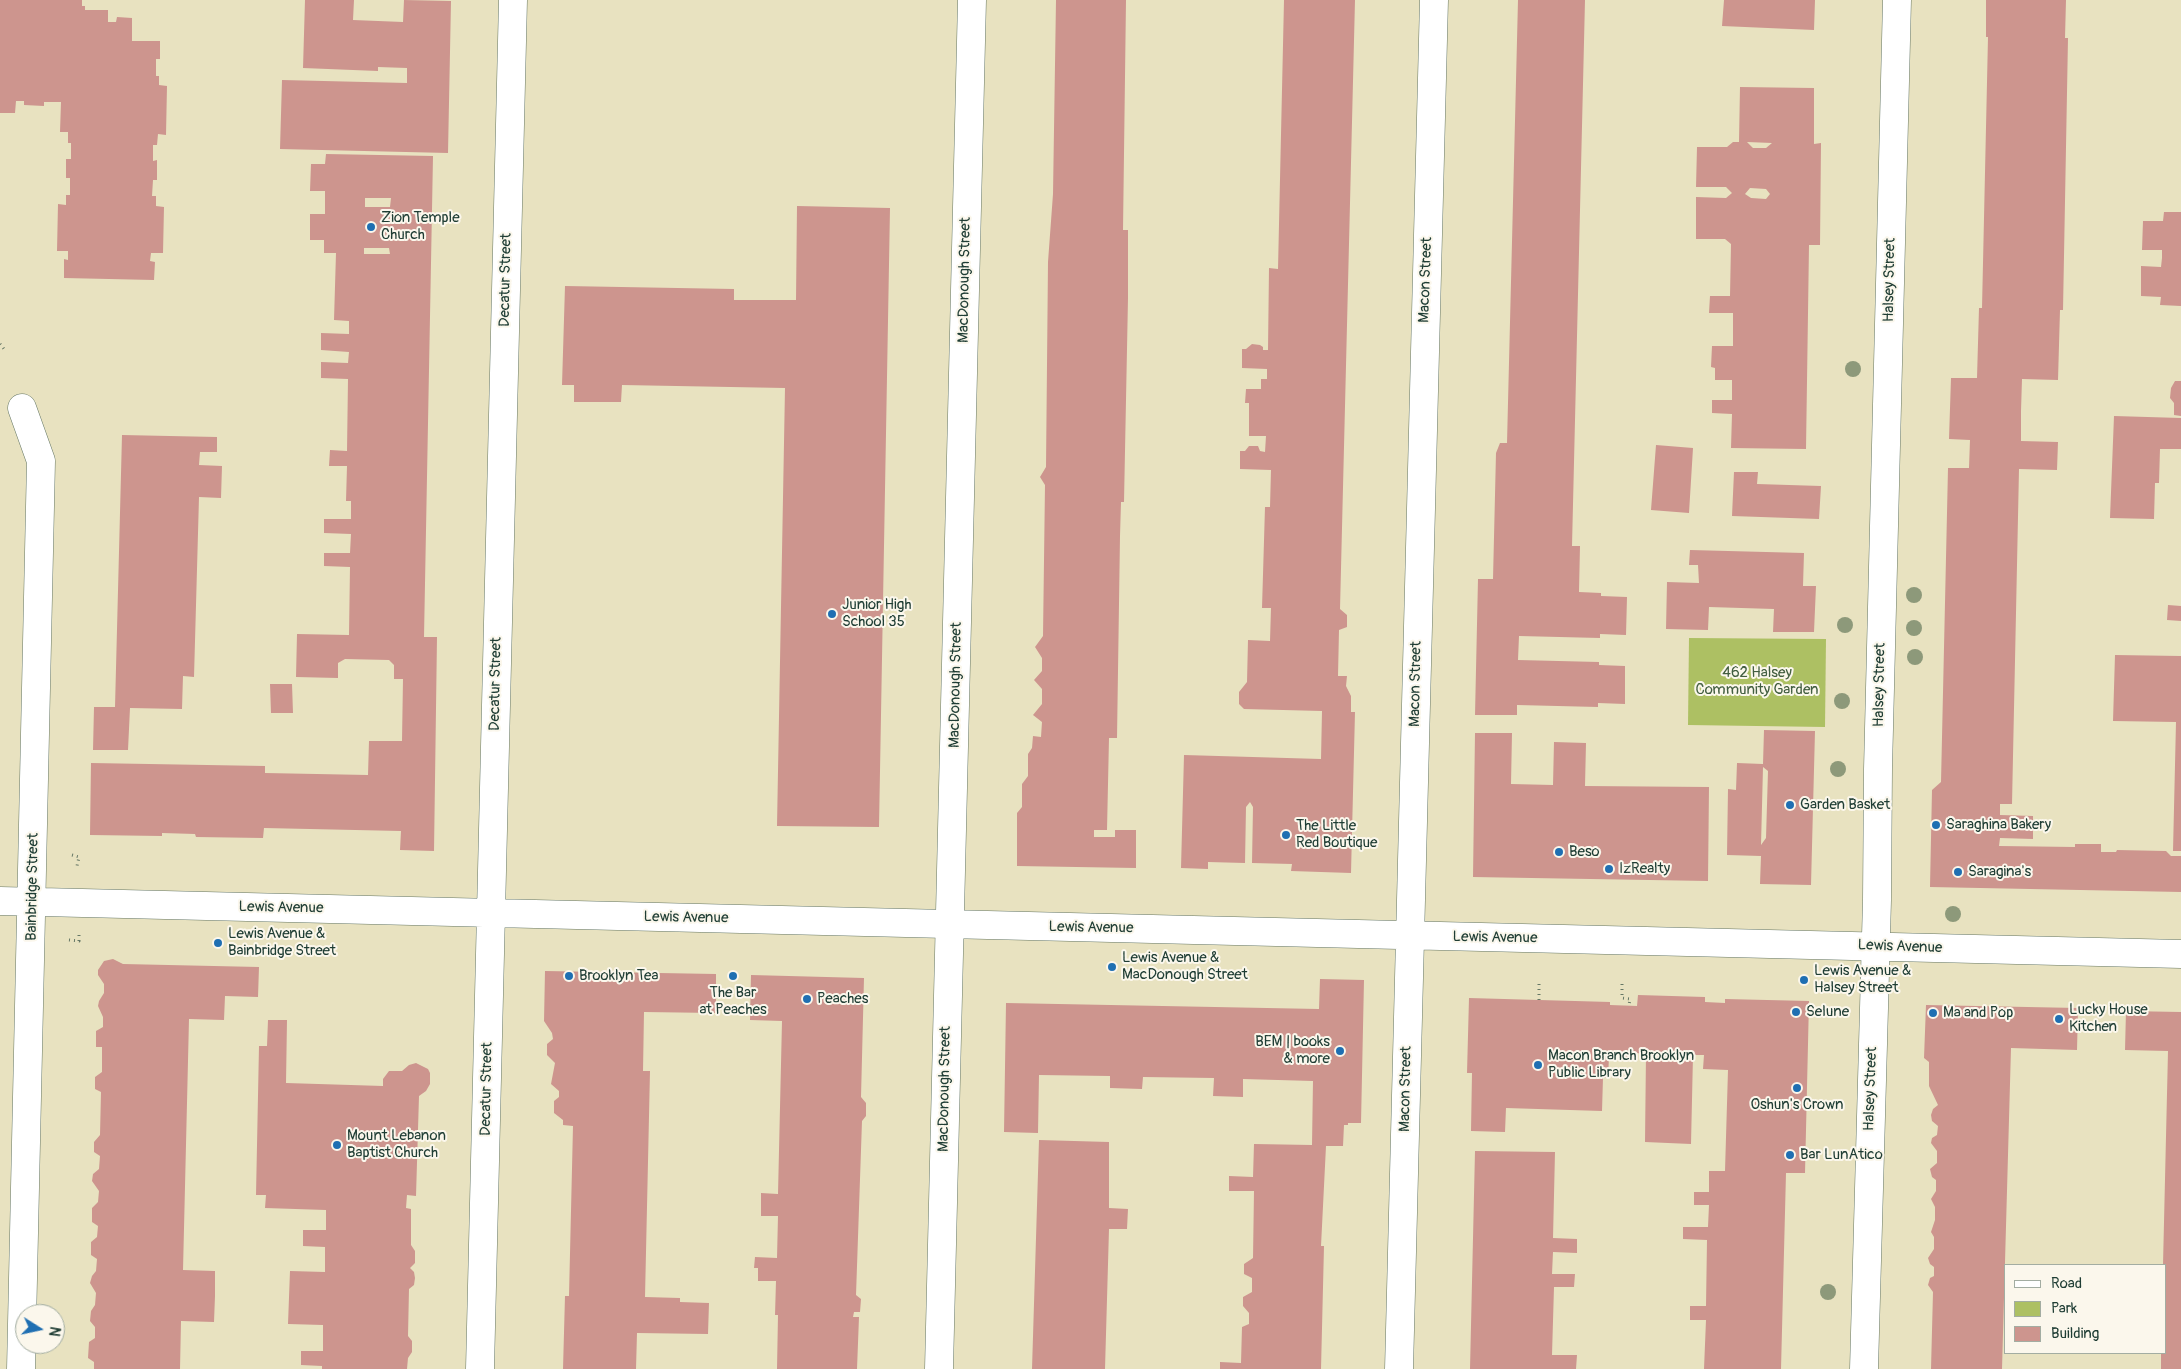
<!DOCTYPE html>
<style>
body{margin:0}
#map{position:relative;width:2181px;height:1369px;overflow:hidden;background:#e8e2c0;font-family:Pangolin,sans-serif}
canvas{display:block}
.legend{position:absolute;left:2004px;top:1264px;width:162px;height:90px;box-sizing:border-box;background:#fbf7ec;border:1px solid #a3ada2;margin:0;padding:6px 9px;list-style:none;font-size:15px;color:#1f3d34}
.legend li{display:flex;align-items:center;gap:10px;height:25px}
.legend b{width:25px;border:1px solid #a3ada2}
.north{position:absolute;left:15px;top:1304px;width:50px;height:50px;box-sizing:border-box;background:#fbf7ec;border:1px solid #a3ada2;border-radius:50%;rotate:100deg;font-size:14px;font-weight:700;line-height:20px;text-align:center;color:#1f3d34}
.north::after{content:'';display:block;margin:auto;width:18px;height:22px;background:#1f6fb2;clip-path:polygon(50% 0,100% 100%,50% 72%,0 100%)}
</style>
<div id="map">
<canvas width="2181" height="1369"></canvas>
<ul class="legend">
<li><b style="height:6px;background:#fff"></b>Road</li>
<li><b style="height:14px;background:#adc063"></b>Park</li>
<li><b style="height:14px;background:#cd958e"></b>Building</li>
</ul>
<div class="north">N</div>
</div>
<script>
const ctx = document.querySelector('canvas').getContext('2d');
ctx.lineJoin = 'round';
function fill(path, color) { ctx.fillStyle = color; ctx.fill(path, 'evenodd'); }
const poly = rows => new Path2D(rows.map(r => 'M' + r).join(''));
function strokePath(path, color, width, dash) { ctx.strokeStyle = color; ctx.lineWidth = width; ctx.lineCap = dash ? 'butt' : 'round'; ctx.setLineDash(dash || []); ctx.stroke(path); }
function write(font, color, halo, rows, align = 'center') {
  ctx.font = font + ' Pangolin,sans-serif'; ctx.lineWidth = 4; ctx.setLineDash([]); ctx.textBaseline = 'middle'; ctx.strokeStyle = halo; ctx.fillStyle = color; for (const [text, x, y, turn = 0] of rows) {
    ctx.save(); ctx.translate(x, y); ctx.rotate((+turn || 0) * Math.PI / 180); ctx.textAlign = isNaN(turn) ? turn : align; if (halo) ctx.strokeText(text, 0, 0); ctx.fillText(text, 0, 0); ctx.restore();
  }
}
fill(poly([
 [1689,638,1826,639,1825,727,1688,725]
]), '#adc063');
fill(poly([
 [0,0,82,0,82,6,85,6,85,10,108,10,108,22,116,22,117,17,132,18,132,41,160,41,160,59,156,59,156,76,159,76,159,85,167,86,166,135,158,134,157,145,153,145,153,161,157,160,157,180,153,180,152,196,156,196,156,206,164,207,163,253,151,253,150,261,155,262,154,280,64,278,64,259,68,260,68,251,57,251,58,204,66,205,66,195,70,195,70,178,66,178,66,159,71,159,71,143,68,143,68,132,60,132,61,102,44,102,44,106,24,105,24,101,16,101,15,113,0,113],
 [305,0,354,0,353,20,403,22,404,0,451,1,448,153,280,149,282,80,407,83,407,68,378,67,378,71,303,68],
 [1056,0,1126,0,1123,230,1128,230,1128,298,1124,502,1121,502,1120,536,1117,738,1109,738,1107,830,1094,830,1094,837,1115,837,1115,830,1136,830,1136,868,1017,866,1017,813,1022,807,1022,784,1028,776,1028,754,1032,748,1033,736,1041,737,1042,722,1033,715,1042,704,1042,689,1034,680,1042,671,1042,658,1035,647,1043,636,1045,485,1040,477,1046,467,1048,262,1053,194],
 [1284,0,1355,0,1340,609,1347,615,1347,627,1339,630,1338,676,1347,676,1346,686,1351,696,1351,712,1355,712,1351,873,1291,871,1292,864,1252,863,1253,807,1250,802,1246,807,1245,863,1208,862,1208,869,1181,868,1184,755,1321,759,1322,711,1244,709,1239,704,1239,692,1247,682,1248,640,1270,641,1271,608,1262,608,1265,507,1270,507,1271,470,1240,469,1240,451,1245,451,1249,446,1258,446,1260,451,1265,452,1266,436,1249,436,1249,403,1245,403,1246,389,1261,389,1261,379,1267,379,1267,369,1242,368,1242,349,1246,349,1252,344,1260,345,1263,347,1263,350,1268,350,1269,268,1278,269],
 [1518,0,1585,0,1572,546,1580,546,1579,592,1601,593,1601,596,1627,597,1626,635,1600,634,1600,638,1519,636,1518,660,1599,662,1599,665,1625,666,1625,704,1598,703,1598,707,1517,705,1517,715,1475,715,1478,579,1493,579,1496,453,1500,443,1507,443],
 [1724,0,1815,0,1814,30,1722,26],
 [1986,0,2066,0,2065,38,2068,38,2063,310,2060,310,2058,380,2022,379,2021,411,2021,441,2058,442,2057,470,2019,469,2012,804,2000,804,2000,815,2033,816,2033,839,2000,838,1999,846,2075,847,2075,844,2101,844,2101,852,2116,852,2117,850,2166,851,2171,856,2181,856,2181,892,1930,887,1932,790,1941,782,1948,468,1969,468,1970,440,1949,439,1951,378,1977,378,1979,308,1982,308,1988,37,1986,37],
 [1740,87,1814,88,1814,144,1821,143,1820,245,1809,245,1806,449,1731,448,1732,414,1712,413,1712,400,1732,400,1732,380,1715,380,1715,368,1711,367,1712,346,1733,346,1733,313,1709,313,1710,296,1730,296,1731,244,1725,239,1696,239,1696,197,1726,198,1732,193,1726,187,1696,187,1697,147,1727,147,1733,142,1739,142],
 [1747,142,1772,143,1766,148,1753,148],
 [1750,188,1766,189,1770,194,1766,199,1751,198,1745,194],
 [326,154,433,156,424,637,437,637,434,851,400,850,401,831,264,828,263,838,196,837,195,834,162,833,162,836,90,835,91,763,265,766,265,773,368,775,369,741,402,741,403,679,394,679,394,665,389,660,345,659,338,663,338,678,296,677,297,634,349,635,350,567,324,566,324,553,350,553,351,534,324,533,324,519,351,519,351,501,346,501,347,466,329,466,330,450,347,451,348,379,321,378,321,362,348,363,349,352,321,350,321,333,349,334,349,321,334,320,336,253,324,253,324,240,310,240,310,214,325,214,325,191,310,191,311,164,325,164],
 [365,198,391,198,390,207,365,207],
 [364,248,389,248,390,254,364,254],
 [797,206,890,208,879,827,777,826,785,388,622,385,621,402,574,402,574,385,562,385,565,286,734,289,734,300,796,300],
 [2164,212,2181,212,2181,306,2160,305,2161,297,2141,296,2141,266,2161,267,2162,258,2162,250,2142,250,2143,221,2163,221],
 [2175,381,2181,381,2181,416,2174,415,2174,403,2170,398,2171,388],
 [2114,416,2181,418,2181,449,2160,449,2159,483,2155,483,2154,519,2110,518],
 [122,435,217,437,217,452,200,452,199,465,222,466,221,498,199,497,194,677,183,676,182,709,130,708,128,750,93,750,94,707,115,707],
 [1656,445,1693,448,1689,513,1651,510],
 [1734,472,1758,472,1757,484,1821,486,1819,519,1732,516],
 [1690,550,1804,553,1803,586,1816,586,1814,632,1773,632,1774,609,1709,607,1708,630,1666,629,1667,582,1699,583,1698,565,1689,565],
 [2168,605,2181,606,2181,621,2167,620],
 [2115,655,2181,656,2181,851,2173,851,2176,722,2113,721],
 [270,684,292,684,293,713,271,713],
 [1764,730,1815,731,1811,885,1760,884,1761,856,1727,855,1728,789,1736,790,1737,763,1763,764],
 [1763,767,1768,771,1766,838,1761,845],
 [1475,733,1512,733,1511,784,1553,785,1554,742,1586,743,1585,786,1709,787,1708,881,1473,877],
 [113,959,123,964,259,967,258,997,225,996,224,1020,189,1019,183,1270,215,1271,215,1296,214,1322,181,1321,180,1369,94,1369,94,1362,88,1358,89,1342,95,1338,95,1327,90,1321,91,1311,95,1305,96,1293,90,1283,92,1276,96,1271,97,1259,91,1255,91,1242,97,1237,98,1226,92,1222,92,1208,98,1202,99,1191,92,1181,93,1174,99,1169,100,1156,94,1152,94,1142,100,1135,101,1092,95,1089,95,1077,102,1072,102,1047,96,1047,96,1031,103,1027,103,1017,98,1006,99,1001,104,993,104,984,98,975,98,970,104,961],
 [545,971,716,974,716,1013,644,1012,643,1071,650,1071,645,1297,680,1298,680,1302,709,1303,708,1334,637,1333,636,1369,563,1369,565,1296,569,1296,573,1126,563,1125,563,1120,554,1113,554,1101,559,1097,559,1091,551,1084,555,1063,547,1055,547,1044,553,1039,552,1033,544,1021],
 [751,975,864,978,861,1097,866,1103,866,1116,862,1121,856,1295,861,1299,860,1312,854,1312,853,1317,859,1317,857,1369,777,1369,778,1315,775,1315,776,1281,758,1281,758,1268,754,1268,755,1257,777,1258,778,1216,761,1216,761,1193,778,1194,782,1021,750,1020],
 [1320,979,1364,980,1361,1123,1348,1123,1348,1125,1344,1125,1343,1146,1326,1146,1321,1246,1324,1246,1321,1369,1220,1369,1220,1362,1241,1363,1242,1327,1249,1324,1249,1313,1243,1306,1243,1297,1252,1292,1252,1278,1244,1274,1244,1264,1253,1258,1254,1191,1229,1191,1229,1176,1253,1177,1254,1144,1312,1145,1313,1081,1243,1079,1243,1097,1213,1096,1214,1078,1143,1077,1142,1089,1110,1088,1110,1076,1039,1075,1038,1133,1004,1132,1006,1003,1319,1009],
 [1638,995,1705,997,1705,1002,1725,1003,1725,999,1809,1001,1805,1173,1786,1173,1781,1369,1704,1369,1706,1320,1690,1320,1690,1306,1706,1306,1707,1240,1683,1239,1683,1227,1708,1227,1709,1205,1694,1205,1694,1192,1709,1192,1709,1171,1725,1171,1728,1070,1703,1069,1704,1055,1693,1055,1691,1144,1645,1142,1646,1054,1636,1053,1636,1057,1609,1057,1608,1078,1603,1078,1602,1111,1506,1108,1505,1132,1471,1131,1472,1073,1467,1073,1469,998,1610,1002,1610,1005,1637,1006],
 [1926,1005,2078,1008,2077,1050,2011,1048,2002,1369,1931,1369,1933,1292,1928,1285,1930,1278,1934,1276,1934,1267,1930,1264,1928,1258,1934,1249,1934,1237,1931,1232,1935,1220,1935,1207,1931,1199,1936,1191,1936,1180,1932,1177,1930,1169,1937,1163,1937,1151,1931,1143,1932,1138,1937,1135,1938,1126,1932,1121,1931,1115,1933,1109,1938,1105,1929,1086,1929,1062,1924,1058],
 [2126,1011,2181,1012,2181,1369,2161,1369,2161,1353,2165,1353,2165,1265,2163,1265,2168,1051,2125,1050],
 [268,1020,287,1020,286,1083,383,1086,383,1079,389,1071,402,1071,409,1065,416,1063,428,1069,430,1073,430,1084,426,1091,419,1096,416,1196,407,1195,406,1208,411,1209,411,1245,415,1251,415,1263,410,1268,414,1272,415,1278,414,1285,409,1289,408,1336,412,1341,412,1352,408,1358,407,1369,322,1369,322,1366,301,1365,301,1351,323,1351,323,1325,288,1324,290,1271,325,1272,325,1247,303,1246,303,1230,326,1230,326,1210,265,1208,266,1195,256,1195,259,1046,267,1046],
 [1039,1140,1109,1142,1109,1208,1128,1209,1127,1229,1109,1229,1105,1369,1032,1369],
 [1475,1151,1555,1152,1553,1238,1577,1239,1577,1253,1553,1252,1552,1274,1575,1274,1574,1287,1554,1287,1552,1355,1577,1355,1576,1369,1470,1369]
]), '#cd958e');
const minor = poly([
 [0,901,2181,954],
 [21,1369,41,461,22,408],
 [480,1369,513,0],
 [939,1369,972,0],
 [1399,1369,1434,0],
 [1864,1369,1877,900,1878,769,1897,0]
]);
strokePath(minor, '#657765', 29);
strokePath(poly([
 [0,344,4,349],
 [72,855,79,857,77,866],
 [69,940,79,941,79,935],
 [1622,984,1622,998,1630,999,1629,1005],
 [1539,1000,1539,982]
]), '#657765', 3, [1, 4]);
strokePath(minor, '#fff', 28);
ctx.fillStyle = '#8d997a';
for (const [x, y] of [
 [1853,369],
 [1914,595],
 [1845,625],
 [1914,628],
 [1915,657],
 [1842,701],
 [1838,769],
 [1953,914],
 [1828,1292]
]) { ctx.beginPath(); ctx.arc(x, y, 8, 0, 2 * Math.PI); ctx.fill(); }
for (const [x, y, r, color] of [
 [371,227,5,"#1f6fb2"],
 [832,614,5,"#1f6fb2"],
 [1790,805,5,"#1f6fb2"],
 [1936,825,5,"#1f6fb2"],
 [1286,835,5,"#1f6fb2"],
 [1559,852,5,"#1f6fb2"],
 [1609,869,5,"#1f6fb2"],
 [1958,872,5,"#1f6fb2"],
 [218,943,5,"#1f6fb2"],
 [1112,967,5,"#1f6fb2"],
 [569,976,5,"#1f6fb2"],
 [733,976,5,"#1f6fb2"],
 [1804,980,5,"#1f6fb2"],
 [807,999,5,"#1f6fb2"],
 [1796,1012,5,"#1f6fb2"],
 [1933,1013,5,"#1f6fb2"],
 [2059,1019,5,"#1f6fb2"],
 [1340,1051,5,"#1f6fb2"],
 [1538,1065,5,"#1f6fb2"],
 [1797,1088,5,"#1f6fb2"],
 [337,1145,5,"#1f6fb2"],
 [1790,1155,5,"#1f6fb2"]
]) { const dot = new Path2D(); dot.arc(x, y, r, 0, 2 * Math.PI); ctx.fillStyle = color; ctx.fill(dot); strokePath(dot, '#fbf7ec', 2); }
write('15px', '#1f3d34', '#fbf7ec', [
 ["Zion Temple",381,218],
 ["Church",381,235],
 ["Junior High",842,605],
 ["School 35",842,622],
 ["Garden Basket",1800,805],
 ["Saraghina Bakery",1946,825],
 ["The Little",1296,826],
 ["Red Boutique",1296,843],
 ["Beso",1569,852],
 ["IzRealty",1619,869],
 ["Saragina's",1968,872],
 ["Lewis Avenue &",228,934],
 ["Bainbridge Street",228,951],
 ["Lewis Avenue &",1122,958],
 ["MacDonough Street",1122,975],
 ["Lewis Avenue &",1814,971],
 ["Halsey Street",1814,988],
 ["Brooklyn Tea",579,976],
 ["The Bar",733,993,"center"],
 ["at Peaches",733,1010,"center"],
 ["Peaches",817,999],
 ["Lucky House",2069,1010],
 ["Kitchen",2069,1027],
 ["Selune",1806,1012],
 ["Ma and Pop",1943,1013],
 ["BEM | books",1330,1042,"right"],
 ["& more",1330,1059,"right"],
 ["Macon Branch Brooklyn",1548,1056],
 ["Public Library",1548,1073],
 ["Oshun's Crown",1797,1105,"center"],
 ["Mount Lebanon",347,1136],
 ["Baptist Church",347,1153],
 ["Bar LunAtico",1800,1155]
], 'left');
write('15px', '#1f3d34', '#fbf7ec', [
 ["Decatur Street",506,280,-89],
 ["MacDonough Street",965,280,-89],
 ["Macon Street",1426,280,-88],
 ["Halsey Street",1890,280,-89],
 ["Decatur Street",496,684,-89],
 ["Macon Street",1416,684,-89],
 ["MacDonough Street",956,685,-89],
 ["Halsey Street",1880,685,-89],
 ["Bainbridge Street",33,887,-89],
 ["Lewis Avenue",281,908,1],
 ["Lewis Avenue",686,918,1],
 ["Lewis Avenue",1091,928,1],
 ["Lewis Avenue",1495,938,1],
 ["Lewis Avenue",1900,947,2],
 ["Decatur Street",487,1089,-89],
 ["MacDonough Street",945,1089,-89],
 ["Macon Street",1406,1089,-89],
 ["Halsey Street",1871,1089,-88]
]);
write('15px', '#425e40', '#fbf7ec', [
 ["462 Halsey",1757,673],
 ["Community Garden",1757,690]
]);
</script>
